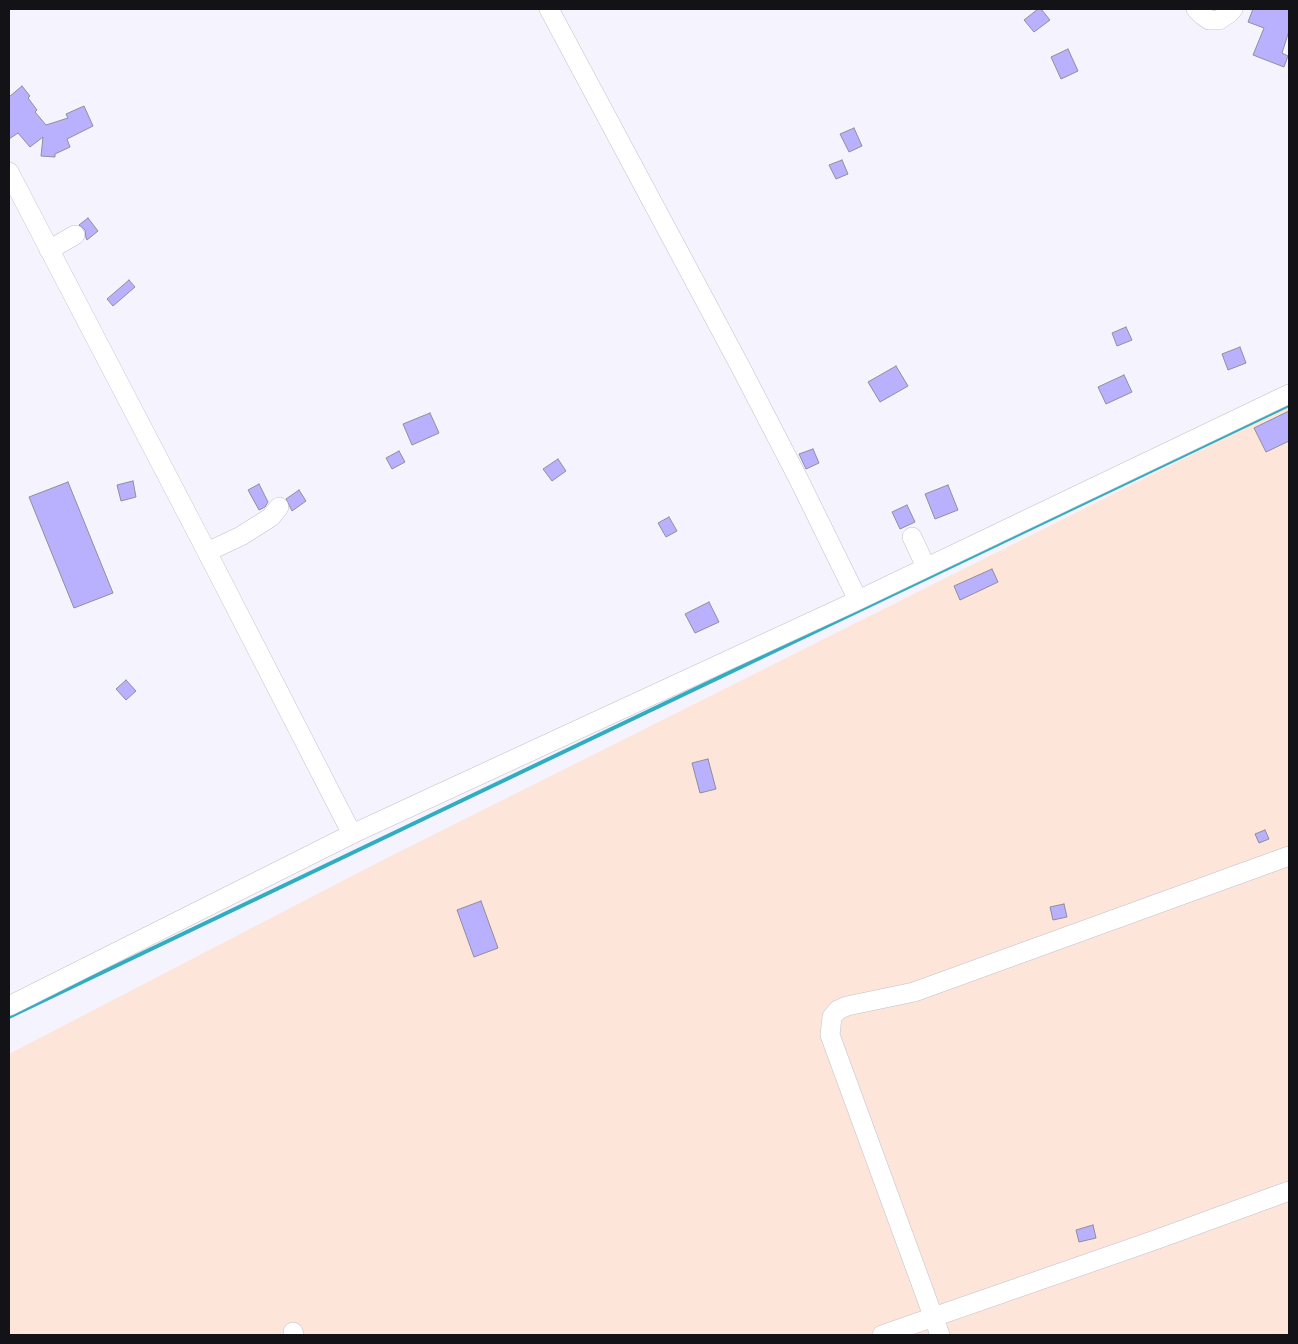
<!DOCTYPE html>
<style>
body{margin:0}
#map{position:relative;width:1298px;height:1344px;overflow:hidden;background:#f4f3fe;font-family:"Noto Sans",sans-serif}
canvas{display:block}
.frame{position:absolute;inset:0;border:10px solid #131317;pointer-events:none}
</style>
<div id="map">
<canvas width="1298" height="1344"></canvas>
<div class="frame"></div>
</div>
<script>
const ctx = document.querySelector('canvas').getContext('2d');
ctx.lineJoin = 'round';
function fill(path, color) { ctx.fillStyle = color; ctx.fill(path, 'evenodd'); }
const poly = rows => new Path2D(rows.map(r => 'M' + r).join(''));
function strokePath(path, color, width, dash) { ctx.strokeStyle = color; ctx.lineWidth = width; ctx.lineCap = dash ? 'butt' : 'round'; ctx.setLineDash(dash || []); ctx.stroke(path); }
fill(poly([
 [1289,406,1289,1335,9,1335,9,1054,377,863]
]), '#fde5da');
strokePath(poly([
 [9,1017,1289,405]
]), '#30adc1', 4);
const building = poly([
 [1038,9,1041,9,1050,20,1034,32,1024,20,1038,9],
 [1253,9,1289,9,1289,31,1282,53,1288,56,1284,67,1253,55,1264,28,1248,22,1253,9],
 [1068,49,1078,71,1061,79,1051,57,1068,49],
 [22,86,30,96,28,98,37,110,35,112,46,125,68,118,66,114,84,106,93,126,67,139,70,147,55,154,55,157,41,156,43,137,30,147,18,133,9,139,9,97,22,86],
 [854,128,862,146,849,152,840,134,854,128],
 [842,160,848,174,836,179,829,165,842,160],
 [88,218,98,231,87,240,86,238,85,230,79,225,88,218],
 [129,280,135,287,113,306,107,299,129,280],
 [1126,327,1132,340,1117,346,1112,333,1126,327],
 [1240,347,1246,363,1228,370,1222,354,1240,347],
 [896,366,908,386,880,402,868,382,896,366],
 [1124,375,1132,392,1106,404,1098,387,1124,375],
 [1289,411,1289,441,1266,452,1254,428,1289,411],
 [430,413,439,433,412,445,403,424,430,413],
 [813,449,819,463,806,469,799,454,813,449],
 [399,451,405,462,392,469,386,458,399,451],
 [558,459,566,471,552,481,543,469,558,459],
 [133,481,136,497,121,501,117,485,133,481],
 [68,482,113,593,74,608,29,497,68,482],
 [259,484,268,502,265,507,259,510,248,490,259,484],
 [948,485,958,510,935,519,925,494,948,485],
 [299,490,306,501,292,511,286,499,299,490],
 [907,505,915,522,900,529,892,512,907,505],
 [669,517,677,531,666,537,658,523,669,517],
 [992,569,998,582,960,600,954,586,992,569],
 [709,602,719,622,695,633,685,614,709,602],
 [126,680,136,691,126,700,116,689,126,680],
 [708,759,716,789,700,793,692,763,708,759],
 [1265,830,1269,839,1259,843,1255,834,1265,830],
 [481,901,498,948,474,957,457,910,481,901],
 [1064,904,1067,917,1053,920,1050,907,1064,904],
 [1093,1225,1096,1238,1079,1242,1076,1230,1093,1225]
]);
fill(building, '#b9b1fe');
strokePath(building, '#8f8e99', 1);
const minor = poly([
 [549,9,740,366,799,480,858,600],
 [1196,9,1202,15,1209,20,1219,20,1228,14,1233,9],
 [9,172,207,552,352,834],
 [49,250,75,235],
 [912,537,926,567],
 [207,552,241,536,271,517,279,507],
 [9,1006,352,834,854,602,1289,394],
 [293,1332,294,1335],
 [882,1335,1155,1240,1289,1191],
 [940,1335,830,1035,832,1017,838,1010,847,1006,914,992,1289,856]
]);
strokePath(minor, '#c2c1cc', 20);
strokePath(minor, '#fff', 19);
</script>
